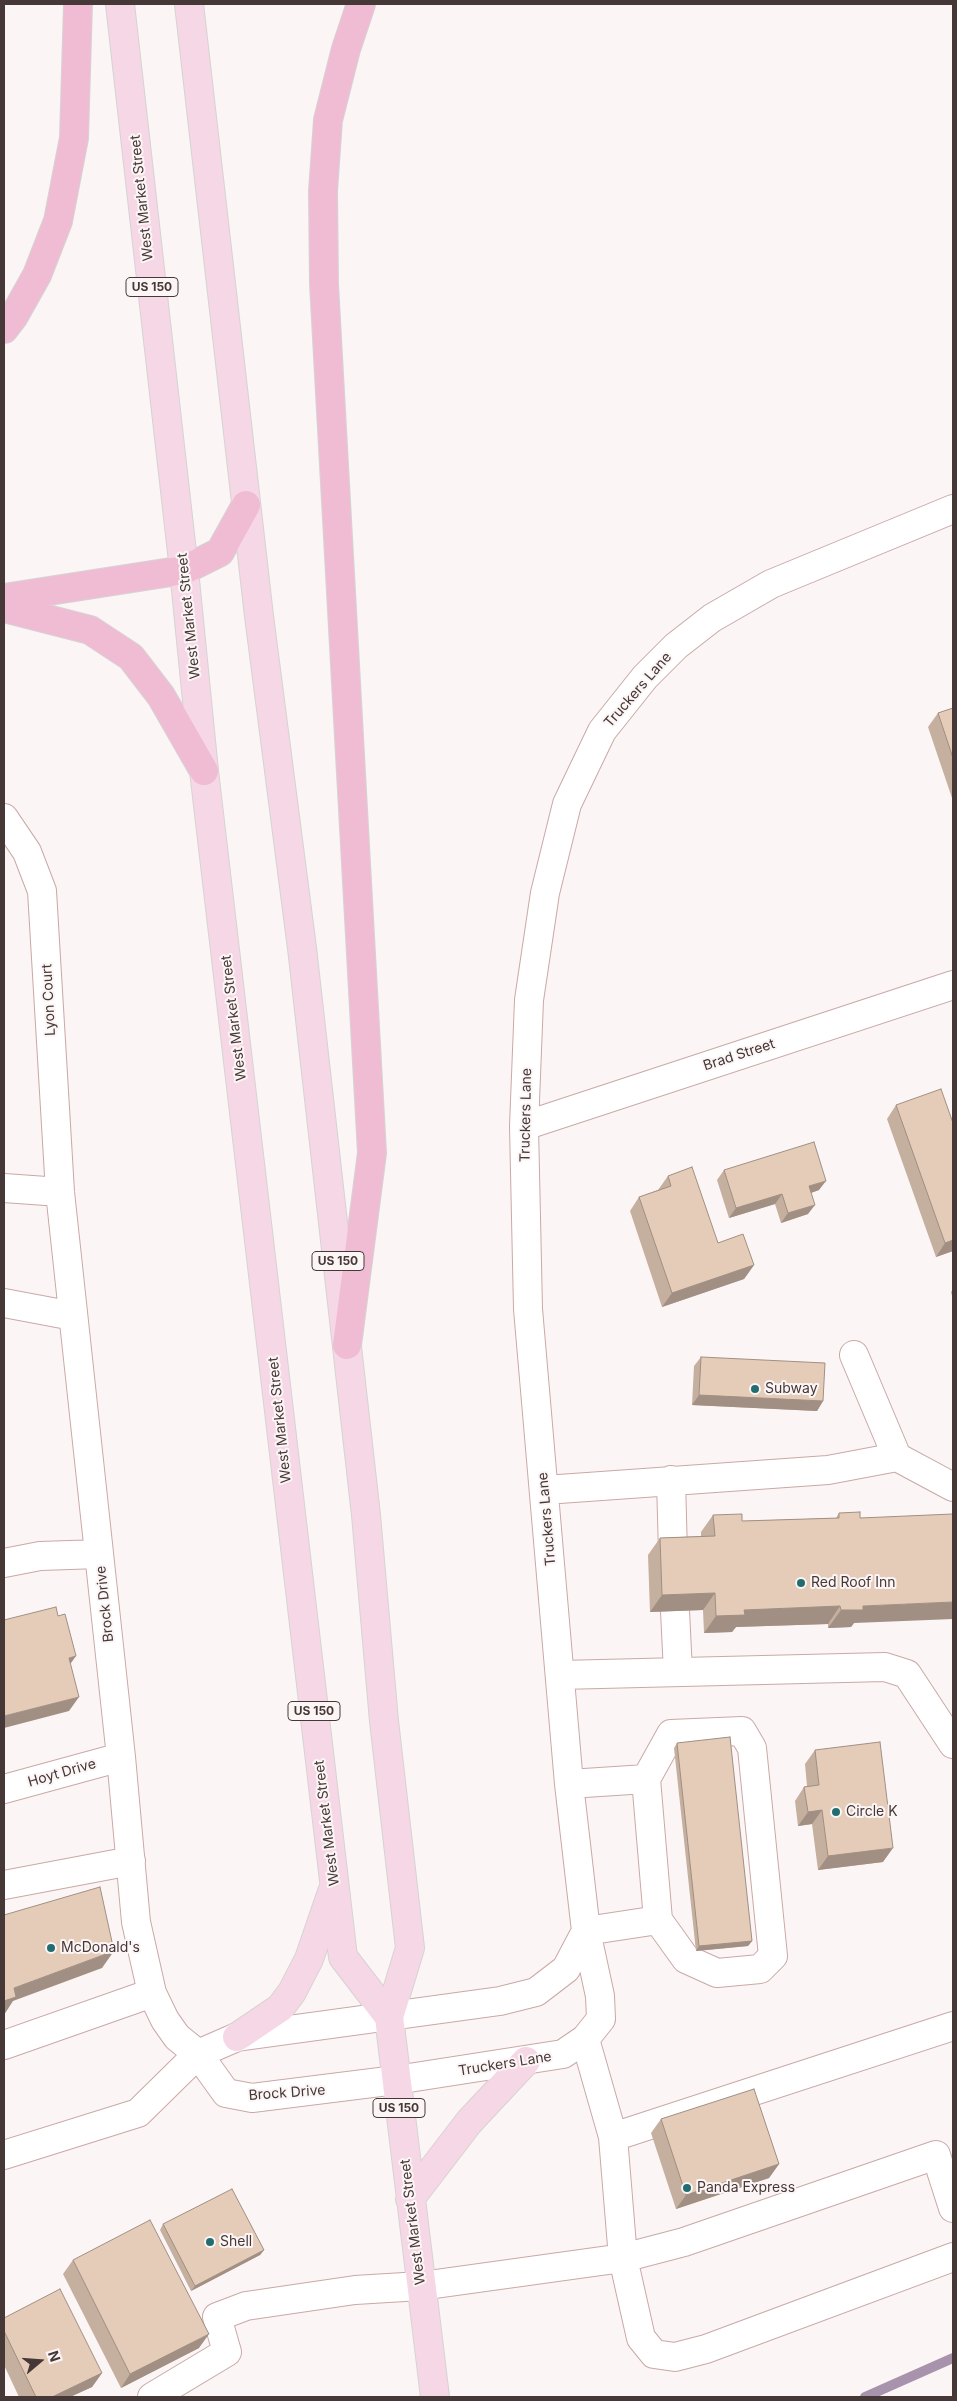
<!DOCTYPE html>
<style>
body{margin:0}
#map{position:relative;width:957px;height:2401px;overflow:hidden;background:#fcf5f5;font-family:Inter,sans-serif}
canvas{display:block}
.frame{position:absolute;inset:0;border:5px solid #453837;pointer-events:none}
.north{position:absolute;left:15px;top:2336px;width:50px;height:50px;-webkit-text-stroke:4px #fcf5f5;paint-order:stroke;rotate:72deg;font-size:14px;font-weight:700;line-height:20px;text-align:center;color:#453837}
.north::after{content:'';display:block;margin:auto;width:18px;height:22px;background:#453837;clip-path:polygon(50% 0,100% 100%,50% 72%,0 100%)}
</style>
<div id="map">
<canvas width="957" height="2401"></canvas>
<div class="frame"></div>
<div class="north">N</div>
</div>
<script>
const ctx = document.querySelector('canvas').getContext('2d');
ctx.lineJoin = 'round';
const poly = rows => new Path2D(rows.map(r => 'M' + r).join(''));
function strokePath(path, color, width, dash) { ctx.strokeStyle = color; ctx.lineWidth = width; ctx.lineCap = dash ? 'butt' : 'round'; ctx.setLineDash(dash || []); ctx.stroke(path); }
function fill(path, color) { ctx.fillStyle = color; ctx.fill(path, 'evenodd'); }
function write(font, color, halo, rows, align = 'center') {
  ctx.font = font + ' Inter,sans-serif'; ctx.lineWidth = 4; ctx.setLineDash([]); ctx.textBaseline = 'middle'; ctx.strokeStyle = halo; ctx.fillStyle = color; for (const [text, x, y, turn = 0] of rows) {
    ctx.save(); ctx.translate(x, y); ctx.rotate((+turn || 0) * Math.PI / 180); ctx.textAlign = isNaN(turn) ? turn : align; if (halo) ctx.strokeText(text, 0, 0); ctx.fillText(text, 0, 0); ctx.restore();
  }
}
strokePath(poly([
 [865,2397,953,2358]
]), '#a893ad', 10);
const minor = poly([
 [4,818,27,852,42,891,60,1192,121,1757,136,1922,152,1993,165,2020,177,2037,198,2054,226,2093,252,2098,396,2080,563,2054,585,2039,601,2019,600,1996,586,1931,569,1784,528,1309,524,1126,529,1000,545,893,567,804,602,731,645,677,676,646,712,618,771,584,953,509],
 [524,1126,953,985],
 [4,1188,60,1192],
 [4,1303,73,1316],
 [854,1355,897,1457],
 [671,1480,673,1554],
 [545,1490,828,1470,897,1457,953,1487],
 [4,1563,40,1556,99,1554],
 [675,1611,678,1672],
 [560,1675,885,1667,907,1674,953,1744],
 [646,1779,658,1920],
 [569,1784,646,1779,671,1734,742,1731,752,1748,773,1956,760,1969,717,1973,686,1959,658,1920,586,1931],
 [4,1789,121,1757],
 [4,1885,131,1861],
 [4,2045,152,1993],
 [613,2137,953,2026],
 [4,2155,138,2113,198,2054,237,2037,500,2001,536,1992,566,1969,586,1931],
 [953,2208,936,2155,684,2242,623,2258,641,2338,654,2354,675,2357,706,2349,953,2257],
 [152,2397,227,2352,217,2317,246,2306,355,2290,421,2286,623,2258,613,2137,585,2039]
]);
const major = poly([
 [120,4,184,570,204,771,343,1957,389,2017],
 [189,4,259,616,302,948,366,1515,384,1721,410,1948,389,2017,435,2397],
 [237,2037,280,2008,292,1992,309,1959,332,1892],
 [410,2199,469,2122,526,2061]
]);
const highway = poly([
 [4,329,14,316,37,275,58,221,74,138,78,4],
 [4,598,184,570,220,552,246,505],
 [4,608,90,630,131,657,161,696,204,771],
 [347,1345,372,1153,324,284,323,191,328,120,346,49,361,4]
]);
strokePath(minor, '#c9a9a6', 30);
strokePath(major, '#d6d3d3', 30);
strokePath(highway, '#d6d3d3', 30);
strokePath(minor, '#fff', 28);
strokePath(major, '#f6d7e5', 28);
strokePath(highway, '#f0bcd4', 28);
fill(poly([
 [953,708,953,801,928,727,938,713],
 [896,1105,953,1251,936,1257,887,1119],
 [724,1170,819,1190,811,1193,808,1214,781,1223,775,1204,729,1218,717,1180],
 [668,1176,718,1243,754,1265,744,1279,662,1307,630,1211,639,1197,658,1190],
 [953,1289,953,1300,951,1292],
 [701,1357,823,1401,817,1411,692,1405,694,1366],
 [839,1513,854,1623,851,1627,828,1628,828,1624,736,1627,732,1632,704,1633,703,1610,650,1612,648,1555,660,1538,701,1536,701,1532,713,1515,742,1521,836,1518],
 [677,1743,752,1941,748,1946,696,1951,674,1748],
 [815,1750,883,1862,818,1870,812,1824,798,1826,795,1801,804,1787,807,1786,805,1764],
 [661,2119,779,2164,769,2178,676,2209,651,2133],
 [163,2224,264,2250,260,2255,191,2291,160,2230],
 [73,2260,199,2348,121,2388,63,2274],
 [4,2318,102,2373,92,2387,70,2397,19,2397,4,2365]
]), '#c5af9f');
fill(poly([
 [826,1181,819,1190,802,1196,809,1186],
 [782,1194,775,1204,729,1218,736,1208],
 [815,1205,808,1214,781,1223,788,1213],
 [953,1240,953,1251,936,1257,945,1243],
 [754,1265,744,1279,662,1307,672,1293],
 [699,1395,823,1401,817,1411,692,1405],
 [715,1593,703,1610,650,1612,662,1595],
 [953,1602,953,1619,854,1623,851,1627,828,1628,841,1610,863,1606],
 [840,1606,828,1624,736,1627,732,1632,704,1633,716,1616,744,1610],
 [76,1656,66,1670,69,1658],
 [79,1697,69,1711,4,1728,4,1716],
 [822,1810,812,1824,798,1826,808,1812],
 [893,1848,883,1862,818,1870,828,1856],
 [752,1941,748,1946,696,1951,699,1946],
 [114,1951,102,1968,13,2001,4,2015,4,2001,14,1988],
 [779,2164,769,2178,676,2209,686,2195],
 [264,2250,260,2255,191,2291,195,2286],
 [209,2334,199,2348,121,2388,130,2374],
 [102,2373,92,2387,70,2397,52,2397]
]), '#a08f82');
const building = poly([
 [953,708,953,758,938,713,953,708],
 [941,1089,953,1123,953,1240,945,1243,896,1105,941,1089],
 [814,1142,826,1181,809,1186,815,1205,788,1213,782,1194,736,1208,724,1170,814,1142],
 [692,1167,718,1243,743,1234,754,1265,672,1293,639,1197,671,1186,668,1176,692,1167],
 [701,1357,825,1363,823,1401,699,1395,701,1357],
 [860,1512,860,1518,953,1514,953,1602,863,1606,863,1610,841,1610,840,1606,744,1610,745,1615,716,1616,715,1593,662,1595,660,1538,715,1536,713,1515,742,1514,742,1521,839,1518,839,1513,860,1512],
 [56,1607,58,1616,65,1614,76,1656,69,1658,79,1697,4,1716,4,1620,56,1607],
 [730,1737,752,1941,699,1946,677,1743,730,1737],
 [880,1742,893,1848,828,1856,822,1810,808,1812,804,1787,819,1785,815,1750,880,1742],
 [100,1887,114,1951,14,1988,16,1997,4,2001,4,1915,100,1887],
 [754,2089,779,2164,686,2195,661,2119,754,2089],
 [232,2189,264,2250,195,2286,163,2224,232,2189],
 [150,2220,209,2334,130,2374,73,2260,150,2220],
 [60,2289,102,2373,52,2397,36,2397,4,2331,4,2318,60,2289]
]);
fill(building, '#e5ccb9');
strokePath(building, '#a08f82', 1);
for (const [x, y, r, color] of [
 [755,1389,5,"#216d70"],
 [801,1583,5,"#216d70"],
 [836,1812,5,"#216d70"],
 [51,1948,5,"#216d70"],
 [687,2188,5,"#216d70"],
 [210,2242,5,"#216d70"]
]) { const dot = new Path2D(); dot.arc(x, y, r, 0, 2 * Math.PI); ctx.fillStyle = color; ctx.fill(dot); strokePath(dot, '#fcf5f5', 2); }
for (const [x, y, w] of [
 [152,287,52],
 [338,1261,52],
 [314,1711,52],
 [399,2108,52]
]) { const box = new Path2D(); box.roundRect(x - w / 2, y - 9.5, w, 19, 4); ctx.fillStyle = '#fcf5f5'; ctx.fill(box); strokePath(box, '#453837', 1); }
write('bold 12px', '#453837', null, [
 ["US 150",152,287],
 ["US 150",338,1261],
 ["US 150",314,1711],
 ["US 150",399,2108]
]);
write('14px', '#453837', '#fcf5f5', [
 ["West Market Street",142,198,-96],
 ["West Market Street",189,616,-96],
 ["Truckers Lane",638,690,-49],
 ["Lyon Court",49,1000,-93],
 ["West Market Street",234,1018,-97],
 ["Brad Street",739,1055,-18],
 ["Truckers Lane",526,1115,-89],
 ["West Market Street",280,1420,-96],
 ["Truckers Lane",547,1519,-95],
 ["Brock Drive",105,1604,-96],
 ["Hoyt Drive",62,1773,-16],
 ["West Market Street",327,1823,-97],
 ["Truckers Lane",505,2064,-9],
 ["Brock Drive",287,2093,-4],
 ["West Market Street",413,2222,-97]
]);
write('14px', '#453837', '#fcf5f5', [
 ["Subway",765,1389],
 ["Red Roof Inn",811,1583],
 ["Circle K",846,1812],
 ["McDonald's",61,1948],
 ["Panda Express",697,2188],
 ["Shell",220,2242]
], 'left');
</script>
